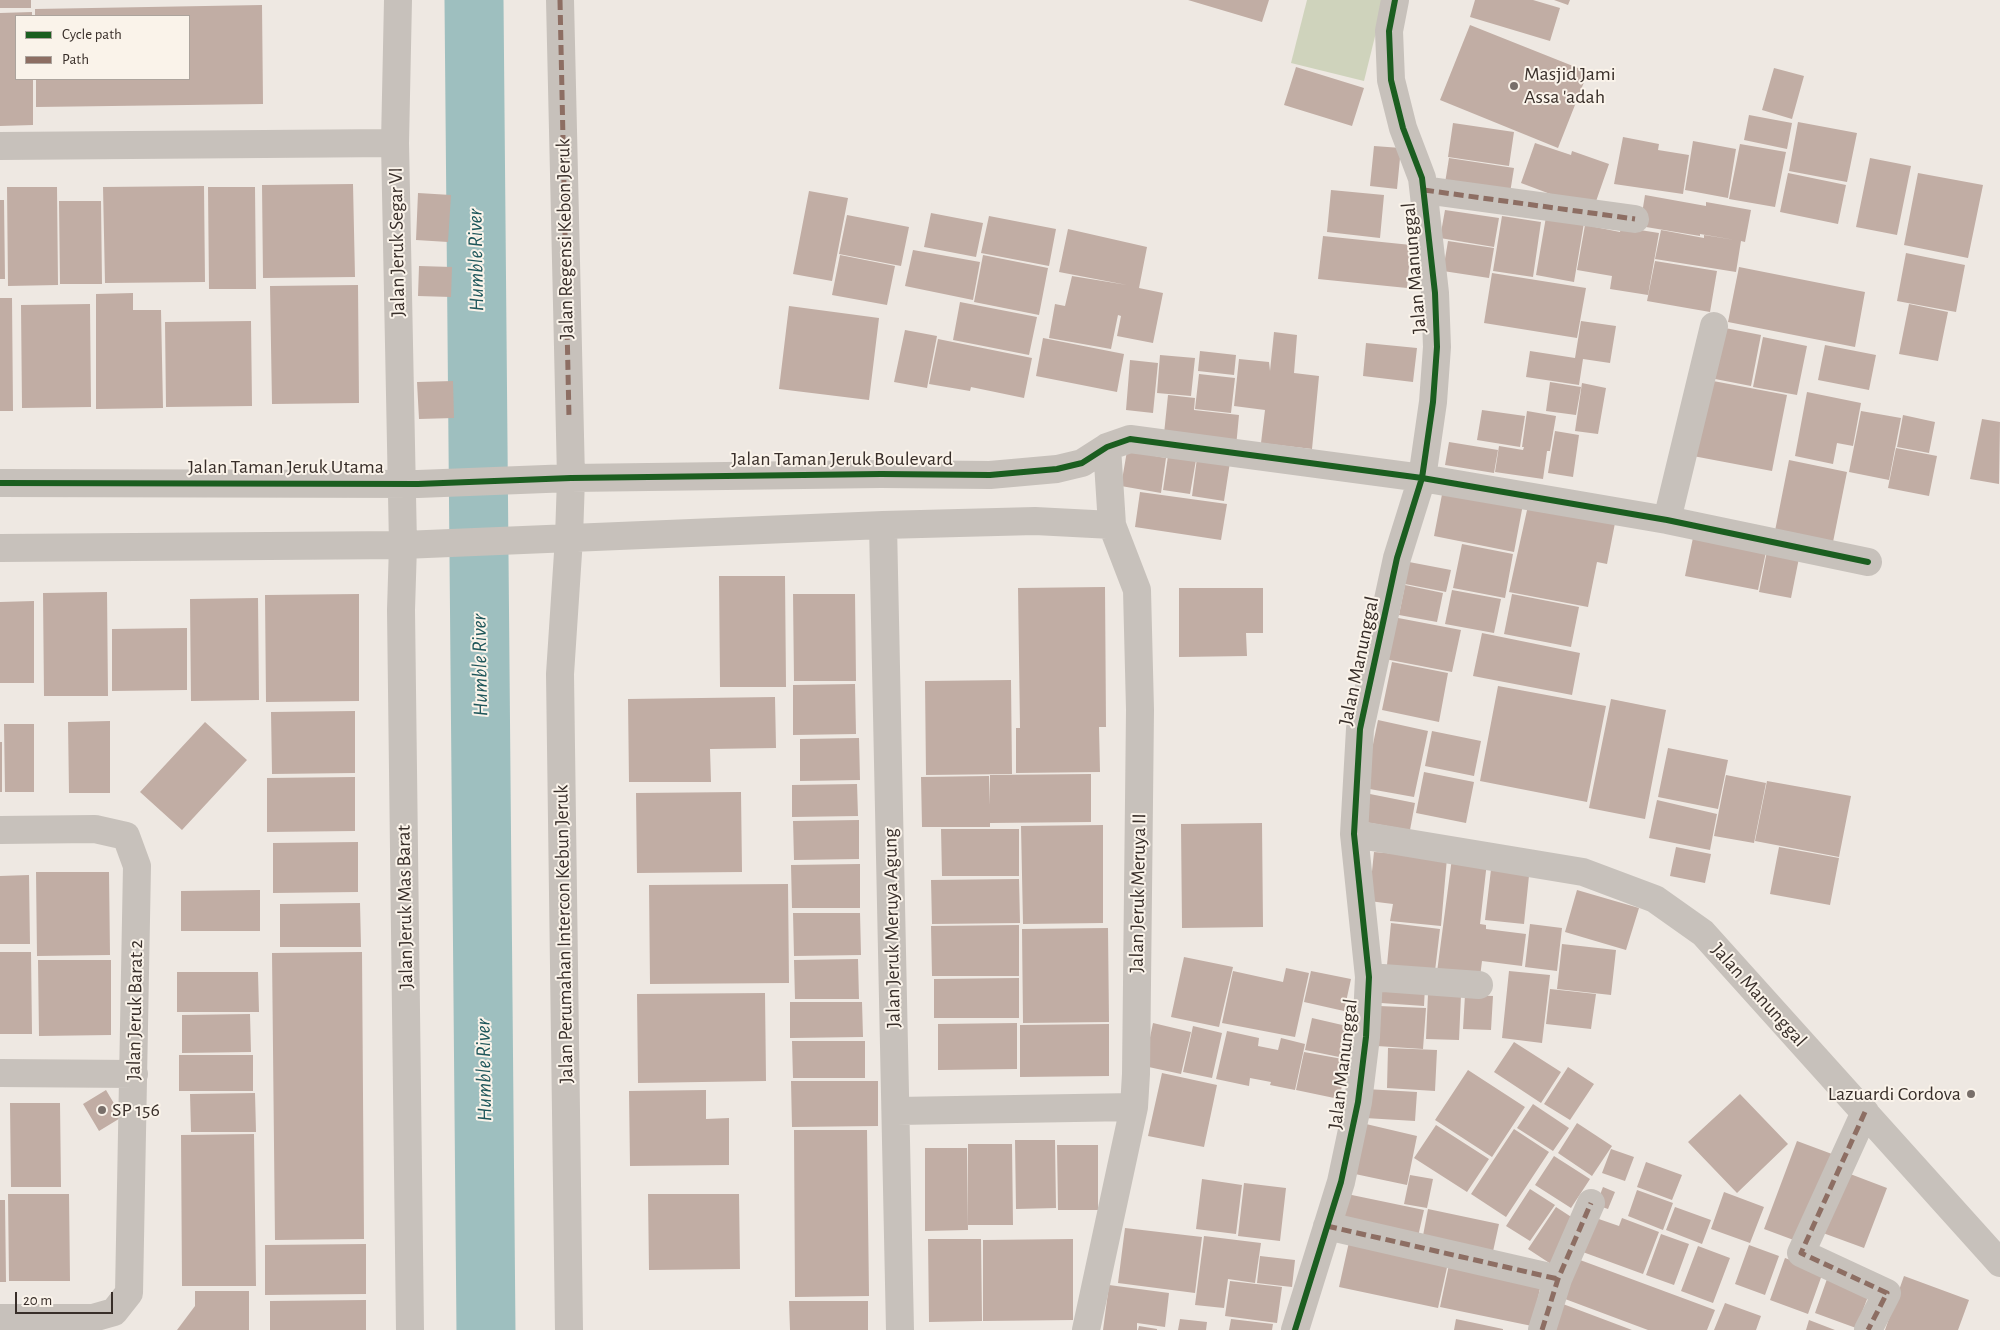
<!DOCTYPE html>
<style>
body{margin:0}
#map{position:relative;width:2000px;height:1330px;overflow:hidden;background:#eee8e2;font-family:"Alegreya Sans",sans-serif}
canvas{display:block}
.legend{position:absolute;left:15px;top:15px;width:175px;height:65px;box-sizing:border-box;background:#faf3ea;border:1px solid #aca49d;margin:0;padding:6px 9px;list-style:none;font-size:15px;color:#382e29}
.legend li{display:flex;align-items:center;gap:10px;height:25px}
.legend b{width:25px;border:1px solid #aca49d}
.scale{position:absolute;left:15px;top:1292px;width:98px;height:22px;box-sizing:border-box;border:2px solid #382e29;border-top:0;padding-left:6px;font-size:15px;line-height:18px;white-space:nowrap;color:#382e29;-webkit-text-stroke:4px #faf3ea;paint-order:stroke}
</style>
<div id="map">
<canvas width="2000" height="1330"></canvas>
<ul class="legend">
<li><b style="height:6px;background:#1b5e20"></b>Cycle path</li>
<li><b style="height:6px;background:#8d6e63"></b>Path</li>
</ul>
<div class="scale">20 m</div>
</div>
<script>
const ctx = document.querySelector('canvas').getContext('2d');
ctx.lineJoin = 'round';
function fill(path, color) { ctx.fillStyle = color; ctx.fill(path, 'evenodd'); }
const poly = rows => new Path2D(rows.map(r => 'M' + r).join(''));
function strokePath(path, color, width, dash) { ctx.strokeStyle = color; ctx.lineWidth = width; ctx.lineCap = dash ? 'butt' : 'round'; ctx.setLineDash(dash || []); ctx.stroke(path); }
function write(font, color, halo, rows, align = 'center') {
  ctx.font = font + ' "Alegreya Sans",sans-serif'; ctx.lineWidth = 4; ctx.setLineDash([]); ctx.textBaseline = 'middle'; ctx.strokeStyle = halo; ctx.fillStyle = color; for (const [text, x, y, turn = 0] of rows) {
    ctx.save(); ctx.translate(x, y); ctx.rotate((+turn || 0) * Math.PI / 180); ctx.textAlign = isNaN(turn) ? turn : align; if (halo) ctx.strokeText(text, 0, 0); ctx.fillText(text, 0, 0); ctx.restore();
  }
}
fill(poly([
 [1307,0,1384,0,1364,81,1291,63]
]), '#cfd3bc');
strokePath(poly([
 [474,0,486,1330]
]), '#9ebfbf', 59);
fill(poly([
 [0,0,31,0,31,8,0,8],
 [1188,0,1269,0,1262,22],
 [1475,0,1533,0,1560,8,1550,41,1470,17],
 [1554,0,1570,0,1568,5],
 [262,5,263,104,36,107,36,79,189,79,189,16,35,16,35,9],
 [32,12,32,16,16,16,16,79,33,79,33,125,0,126,0,13],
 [1470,25,1588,72,1558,148,1440,100],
 [1296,67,1364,88,1352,126,1284,105],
 [1774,68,1804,76,1792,119,1762,110],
 [1749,115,1792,123,1787,149,1744,140],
 [1798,122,1857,133,1847,182,1789,171],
 [1453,123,1514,132,1509,166,1448,157],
 [1623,137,1659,144,1658,150,1689,155,1683,194,1614,184],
 [1693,141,1736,149,1728,198,1685,190],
 [1535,143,1571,155,1572,151,1609,164,1593,210,1521,183],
 [1740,144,1786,152,1775,207,1729,199],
 [1374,146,1401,148,1397,189,1370,186],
 [1449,158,1514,168,1510,193,1445,183],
 [1870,158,1911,166,1897,235,1856,227],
 [1788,173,1846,185,1838,224,1780,212],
 [1918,173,1983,185,1968,258,1904,245],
 [353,184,355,277,263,278,262,185],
 [204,186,205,282,105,283,103,187],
 [7,187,57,187,58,285,8,286],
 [208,187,255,187,256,289,209,289],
 [1331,190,1384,195,1380,238,1327,232],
 [809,191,848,198,832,281,793,274],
 [418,193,451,195,448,242,416,240],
 [1645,195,1706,206,1706,202,1751,210,1745,242,1741,241,1736,272,1655,259,1661,230,1704,238,1704,235,1735,240,1700,234,1700,236,1640,226],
 [0,200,4,200,5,279,0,279],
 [59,201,101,201,102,284,60,284],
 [1445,210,1499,218,1494,247,1440,238],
 [931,213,983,223,976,257,924,247],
 [847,215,909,227,901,266,839,254],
 [989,216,1056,229,1049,266,981,253],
 [1502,216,1541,222,1533,277,1493,271],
 [1546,217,1584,223,1574,282,1536,275],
 [1585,225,1620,232,1621,227,1659,233,1648,295,1610,289,1612,276,1577,270],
 [1068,229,1147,247,1139,288,1163,293,1153,343,1117,336,1121,316,1118,315,1111,349,1049,338,1055,304,1065,306,1072,276,1127,285,1059,272],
 [1323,236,1411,245,1407,288,1318,279],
 [1448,241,1494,248,1489,278,1443,271],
 [913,250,980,262,973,300,905,286],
 [1906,253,1965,265,1956,312,1897,301],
 [840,255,895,266,887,305,832,295],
 [983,255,1048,268,1039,315,974,302],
 [1655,261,1717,271,1710,312,1647,301],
 [419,266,452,267,451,297,418,296],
 [1739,267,1865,292,1855,347,1728,322],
 [1492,273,1586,288,1577,338,1484,323],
 [358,285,359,403,272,404,270,286],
 [133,293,133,310,161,310,163,408,96,409,96,294],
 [0,298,12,298,13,411,0,411],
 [960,302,1037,317,1029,355,953,340],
 [90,304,91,407,22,408,21,305],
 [1909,304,1948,312,1938,361,1899,354],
 [789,306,879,318,869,400,779,389],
 [251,321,252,406,166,407,165,322],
 [1581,321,1616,326,1610,363,1583,359,1579,385,1526,377,1530,351,1575,358],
 [1720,327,1761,335,1751,386,1710,378],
 [905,330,937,336,927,388,894,382],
 [1274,332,1297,335,1294,373,1319,376,1312,449,1261,443,1265,410,1234,406,1239,359,1269,362,1270,371],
 [1763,337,1807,346,1797,395,1753,387],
 [1043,338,1124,354,1117,392,1036,376],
 [938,339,1032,358,1024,398,971,387,970,391,929,384],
 [1366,343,1417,348,1413,382,1363,376],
 [1825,345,1876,355,1869,390,1818,380],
 [1200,351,1236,355,1234,375,1198,371],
 [1160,355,1195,358,1191,396,1157,393],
 [1130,360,1158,363,1153,413,1126,410],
 [1199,374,1235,378,1231,413,1195,409],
 [1708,380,1787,395,1772,471,1693,456],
 [453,381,454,418,419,419,417,382],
 [1550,382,1581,387,1576,415,1546,411],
 [1582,383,1606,388,1598,434,1575,431],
 [1807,392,1861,403,1853,446,1837,443,1833,464,1795,456],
 [1168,395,1195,398,1194,410,1239,415,1236,447,1164,434],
 [1482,410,1525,416,1520,447,1477,440],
 [1527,411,1556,416,1550,451,1547,451,1543,479,1495,472,1499,446,1523,450,1524,447,1522,447],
 [1861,411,1901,418,1889,480,1849,472],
 [1903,415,1935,422,1929,453,1897,447],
 [1982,419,2000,422,1999,484,1970,479],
 [1555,431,1579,435,1573,477,1548,473],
 [1449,442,1498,450,1494,473,1445,465],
 [1896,448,1937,456,1929,496,1888,488],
 [1127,451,1166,458,1161,493,1121,486],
 [1168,456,1196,460,1190,494,1163,490],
 [1197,458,1230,462,1224,501,1192,496],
 [1789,460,1847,472,1831,552,1773,541],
 [1444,484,1524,499,1514,552,1434,536],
 [1140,492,1227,504,1221,540,1135,527],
 [1529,501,1616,518,1607,564,1597,562,1588,607,1509,592],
 [1694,533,1767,547,1758,590,1685,576],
 [1462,544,1513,554,1505,598,1453,588],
 [1767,551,1799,558,1791,598,1759,592],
 [1409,562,1451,570,1446,592,1405,584],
 [719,576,785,576,786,687,720,687],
 [1405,585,1443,593,1437,622,1399,615],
 [1105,587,1106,727,1099,727,1100,772,1016,773,1016,728,1020,728,1018,588],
 [1179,588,1263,588,1263,633,1246,633,1247,656,1179,657],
 [1452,590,1501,599,1494,633,1445,624],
 [107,592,108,696,44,696,43,593],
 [359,594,359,701,266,702,265,595],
 [793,594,855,594,856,681,794,681],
 [1512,594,1579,607,1571,647,1504,634],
 [258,598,259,700,191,701,190,599],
 [34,601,34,683,0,683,0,602],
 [1393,617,1461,630,1452,672,1385,659],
 [187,628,187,690,112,691,112,629],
 [1482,633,1580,653,1572,695,1473,676],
 [1392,662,1448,673,1439,722,1382,710],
 [1011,680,1012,774,926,775,925,681],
 [855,684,856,734,793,735,793,685],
 [1498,686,1606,706,1587,802,1480,781],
 [775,697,776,748,710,749,711,782,629,782,628,699],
 [1611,699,1666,710,1645,819,1589,808],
 [355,711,355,773,272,774,271,712],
 [1378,720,1428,731,1414,797,1364,788],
 [110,721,110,793,69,793,68,722],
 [205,722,247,760,182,830,140,792],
 [4,724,34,724,34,792,5,792],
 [1432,731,1481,741,1474,776,1425,766],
 [859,738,860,780,800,781,800,739],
 [0,742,2,742,2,792,0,792],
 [1668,748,1728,760,1718,809,1658,797],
 [1424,772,1474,782,1466,823,1416,813],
 [1091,774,1091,822,990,823,990,827,922,827,921,777,989,776,990,805,990,775],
 [1726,775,1766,783,1754,843,1714,836],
 [355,777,355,831,267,832,267,778],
 [1767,781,1851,796,1839,857,1755,841],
 [857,784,858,816,792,817,792,785],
 [741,792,742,872,637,873,636,793],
 [1370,794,1415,803,1410,830,1365,822],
 [1657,800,1717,814,1710,850,1649,838],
 [859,820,859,859,794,860,793,821],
 [1262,823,1263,927,1182,928,1181,824],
 [1103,825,1103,923,1023,924,1021,826],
 [941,829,1019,829,1019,876,942,876],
 [358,842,358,892,273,893,273,843],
 [1676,847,1711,854,1705,883,1670,876],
 [1779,847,1839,858,1830,905,1770,894],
 [1374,852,1447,858,1441,926,1390,921,1393,904,1369,901],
 [1452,858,1487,862,1480,924,1486,925,1486,929,1526,934,1522,966,1482,961,1480,977,1437,972],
 [1492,861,1530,866,1524,924,1485,920],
 [860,864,860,908,792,908,791,865],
 [36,872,109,872,110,955,37,956],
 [29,875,30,944,0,944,0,876],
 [1019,879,1020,923,932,924,931,880],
 [788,884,789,983,650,984,649,885],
 [260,890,260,931,181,931,181,891],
 [1577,890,1639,908,1626,950,1565,932],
 [360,903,361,947,280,947,280,904],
 [793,913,860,913,861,955,794,956],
 [1391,923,1440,929,1435,971,1387,965],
 [1530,924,1562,928,1557,971,1525,967],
 [1019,925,1019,976,932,976,931,926],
 [1108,928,1109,1022,1023,1023,1022,929],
 [1562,944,1616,950,1611,995,1557,989],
 [0,952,31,952,32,1034,0,1034],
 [362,952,364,1239,275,1240,272,953],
 [1184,957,1233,967,1219,1027,1171,1017],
 [858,959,859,999,795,999,794,960],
 [38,960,111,960,111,1035,39,1036],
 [1286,968,1309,973,1295,1037,1222,1023,1233,971,1283,982],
 [1311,971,1351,979,1344,1011,1304,1002],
 [1509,971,1550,975,1542,1043,1502,1038],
 [177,972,258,972,259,1012,177,1012],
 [1019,978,1019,1018,934,1018,934,979],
 [1382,984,1425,987,1424,1006,1381,1003],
 [1550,989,1596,994,1591,1029,1546,1024],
 [765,993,766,1081,638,1083,637,994],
 [1428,994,1461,995,1459,1040,1426,1039],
 [1465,995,1493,996,1491,1030,1463,1029],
 [790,1002,862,1002,863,1037,790,1038],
 [1379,1006,1426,1008,1423,1049,1377,1046],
 [250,1014,251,1052,182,1053,182,1015],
 [1312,1018,1351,1027,1344,1058,1305,1050],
 [1017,1023,1017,1069,938,1070,938,1024],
 [1153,1023,1191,1032,1181,1074,1144,1066],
 [1109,1024,1109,1076,1020,1077,1020,1025],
 [1193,1026,1222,1033,1212,1078,1183,1072],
 [1227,1031,1259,1038,1258,1046,1278,1050,1281,1038,1305,1044,1295,1090,1270,1085,1271,1082,1250,1078,1249,1086,1216,1079],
 [792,1041,865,1041,865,1078,793,1078],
 [1514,1042,1561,1072,1541,1103,1494,1072],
 [1388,1048,1437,1050,1435,1091,1387,1088],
 [1304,1052,1348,1060,1339,1099,1296,1090],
 [179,1055,253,1055,253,1091,179,1091],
 [1568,1067,1594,1084,1570,1120,1544,1104],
 [1468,1070,1525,1107,1492,1157,1435,1120],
 [1162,1073,1217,1085,1204,1147,1148,1136],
 [791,1081,878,1081,878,1126,792,1127],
 [1366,1089,1417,1092,1415,1121,1365,1118],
 [106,1090,122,1117,99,1131,83,1104],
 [706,1090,706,1119,729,1118,729,1165,630,1166,629,1091],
 [255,1093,256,1132,191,1132,190,1094],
 [1740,1094,1788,1144,1737,1193,1688,1142],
 [10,1103,60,1103,61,1187,11,1187],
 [1533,1104,1569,1128,1553,1151,1517,1128],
 [1577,1123,1612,1146,1592,1176,1558,1153],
 [1366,1124,1417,1136,1407,1185,1355,1174],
 [1436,1125,1489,1159,1467,1192,1414,1158],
 [1514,1129,1549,1152,1506,1217,1471,1194],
 [794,1130,867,1130,869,1296,795,1297],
 [254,1134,256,1286,182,1286,181,1135],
 [1015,1140,1055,1140,1056,1208,1016,1209],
 [1797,1141,1832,1154,1799,1242,1764,1229],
 [968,1144,1012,1144,1013,1225,968,1225],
 [1057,1145,1098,1145,1098,1210,1058,1210],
 [925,1148,967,1148,968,1230,925,1231],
 [1611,1149,1634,1157,1625,1181,1602,1173],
 [1554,1156,1590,1179,1571,1208,1535,1185],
 [1646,1162,1682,1175,1672,1200,1637,1187],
 [1845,1172,1887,1188,1864,1248,1823,1233],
 [1410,1175,1433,1179,1427,1208,1404,1204],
 [1202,1179,1242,1185,1236,1234,1196,1229],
 [1244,1183,1286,1188,1280,1241,1238,1236],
 [1603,1187,1615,1192,1608,1209,1596,1205],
 [1530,1189,1555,1205,1530,1241,1506,1226],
 [1637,1190,1673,1203,1663,1230,1628,1216],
 [1724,1192,1764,1207,1750,1243,1711,1229],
 [8,1194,69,1194,70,1281,9,1281],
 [648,1194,739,1194,740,1269,649,1270],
 [1347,1194,1424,1210,1417,1241,1340,1225],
 [0,1200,5,1200,6,1282,0,1282],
 [1556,1207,1579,1222,1551,1264,1528,1249],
 [1675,1207,1711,1220,1702,1244,1666,1230],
 [1428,1209,1499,1224,1492,1256,1422,1241],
 [1593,1217,1619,1226,1622,1218,1659,1232,1643,1274,1580,1251],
 [1125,1228,1202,1237,1195,1293,1118,1283],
 [1661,1234,1689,1244,1674,1285,1646,1275],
 [1204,1236,1261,1243,1255,1283,1228,1279,1224,1308,1195,1305],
 [928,1239,981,1239,982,1321,929,1322],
 [1073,1239,1073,1320,983,1321,983,1240],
 [1349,1242,1448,1263,1438,1308,1339,1287],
 [366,1244,366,1294,265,1295,265,1245],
 [1749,1245,1779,1256,1765,1295,1735,1284],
 [1698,1246,1730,1258,1713,1303,1681,1291],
 [1260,1256,1295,1260,1292,1287,1257,1283],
 [1572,1257,1715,1310,1707,1330,1648,1330,1557,1296],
 [1785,1258,1823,1272,1808,1314,1770,1300],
 [1450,1260,1542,1279,1532,1326,1440,1307],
 [1904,1276,1969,1300,1958,1330,1885,1330],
 [1827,1279,1869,1294,1856,1328,1815,1313],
 [1230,1281,1282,1287,1277,1323,1225,1316],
 [1109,1285,1169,1293,1165,1327,1137,1323,1137,1330,1103,1330],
 [195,1291,249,1291,249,1330,177,1330,195,1306],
 [366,1300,366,1330,270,1330,270,1301],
 [789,1301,868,1301,868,1330,790,1330],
 [1725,1303,1761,1316,1756,1330,1714,1330],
 [1563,1304,1632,1330,1554,1330],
 [1180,1319,1207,1322,1206,1330,1178,1330],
 [1231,1319,1273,1324,1272,1330,1229,1330],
 [1456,1319,1503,1329,1503,1330,1454,1330],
 [1809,1320,1835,1330,1806,1330],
 [1139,1326,1157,1329,1157,1330,1138,1330]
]), '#c1ada4');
strokePath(poly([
 [398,0,395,143,403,545,401,610,410,1330],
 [560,0,571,478,569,538,560,674,569,1330],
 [0,146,395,143],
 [1424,190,1635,219],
 [0,483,418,484,571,478,881,474,990,475,1057,469,1082,463,1107,447,1130,439,1422,478,1667,520,1868,562],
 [1667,520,1714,326],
 [883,525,900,1330],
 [0,548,403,545,883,525,1035,521,1112,525],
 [0,830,95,829,126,836,137,866,129,1293,114,1312,93,1318,0,1318],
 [1354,834,1583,872,1655,899,1703,933,2000,1263],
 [1369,977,1479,985],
 [0,1073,134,1074],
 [897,1111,1134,1107],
 [1865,1112,1801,1253,1887,1293,1868,1330],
 [1327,1226,1558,1279],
 [1086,1330,1134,1107,1136,1074,1140,710,1137,590,1112,525,1107,447],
 [1295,1330,1341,1182,1358,1102,1366,1037,1369,977,1354,834,1360,729,1397,558,1422,478,1433,402,1437,347,1435,293,1422,178,1403,128,1391,80,1389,31,1395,0],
 [1542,1330,1558,1279,1591,1203]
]), '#c7c1bb', 28);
strokePath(poly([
 [560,0,569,418],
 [1424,190,1635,219],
 [1865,1112,1801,1253,1887,1293,1868,1330],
 [1327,1226,1558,1279],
 [1542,1330,1558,1279,1591,1203]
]), '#8d6e63', 5, [10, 5]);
strokePath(poly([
 [0,483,418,484,571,478,881,474,990,475,1057,469,1082,463,1107,447,1130,439,1422,478,1667,520,1868,562],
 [1295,1330,1341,1182,1358,1102,1366,1037,1369,977,1354,834,1360,729,1397,558,1422,478,1433,402,1437,347,1435,293,1422,178,1403,128,1391,80,1389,31,1395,0]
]), '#1b5e20', 6);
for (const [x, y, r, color] of [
 [1514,86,5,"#786f6a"],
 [1971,1094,5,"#786f6a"],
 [102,1110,5,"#786f6a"]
]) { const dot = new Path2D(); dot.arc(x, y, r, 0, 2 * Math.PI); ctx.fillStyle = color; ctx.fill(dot); strokePath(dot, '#faf3ea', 2); }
write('20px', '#382e29', '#faf3ea', [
 ["Masjid Jami",1524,74],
 ["Assa 'adah",1524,97],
 ["Lazuardi Cordova",1961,1094,"right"],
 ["SP 156",112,1110]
], 'left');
write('20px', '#382e29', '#faf3ea', [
 ["Jalan Regensi Kebon Jeruk",565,239,-91],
 ["Jalan Jeruk Segar VI",397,242,-91],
 ["Jalan Manunggal",1414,268,-95],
 ["Jalan Taman Jeruk Boulevard",842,459],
 ["Jalan Taman Jeruk Utama",286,467],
 ["Jalan Manunggal",1359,661,-78],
 ["Jalan Jeruk Meruya II",1138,893,-89],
 ["Jalan Jeruk Mas Barat",405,907,-91],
 ["Jalan Jeruk Meruya Agung",892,928,-91],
 ["Jalan Perumahan Intercon Kebun Jeruk",564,934,-91],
 ["Jalan Manunggal",1759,995,48],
 ["Jalan Jeruk Barat 2",135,1010,-89],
 ["Jalan Manunggal",1343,1064,-83]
]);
write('italic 21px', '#1e565a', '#faf3ea', [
 ["Humble River",476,260,-91],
 ["Humble River",480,665,-91],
 ["Humble River",484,1070,-91]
]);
</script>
